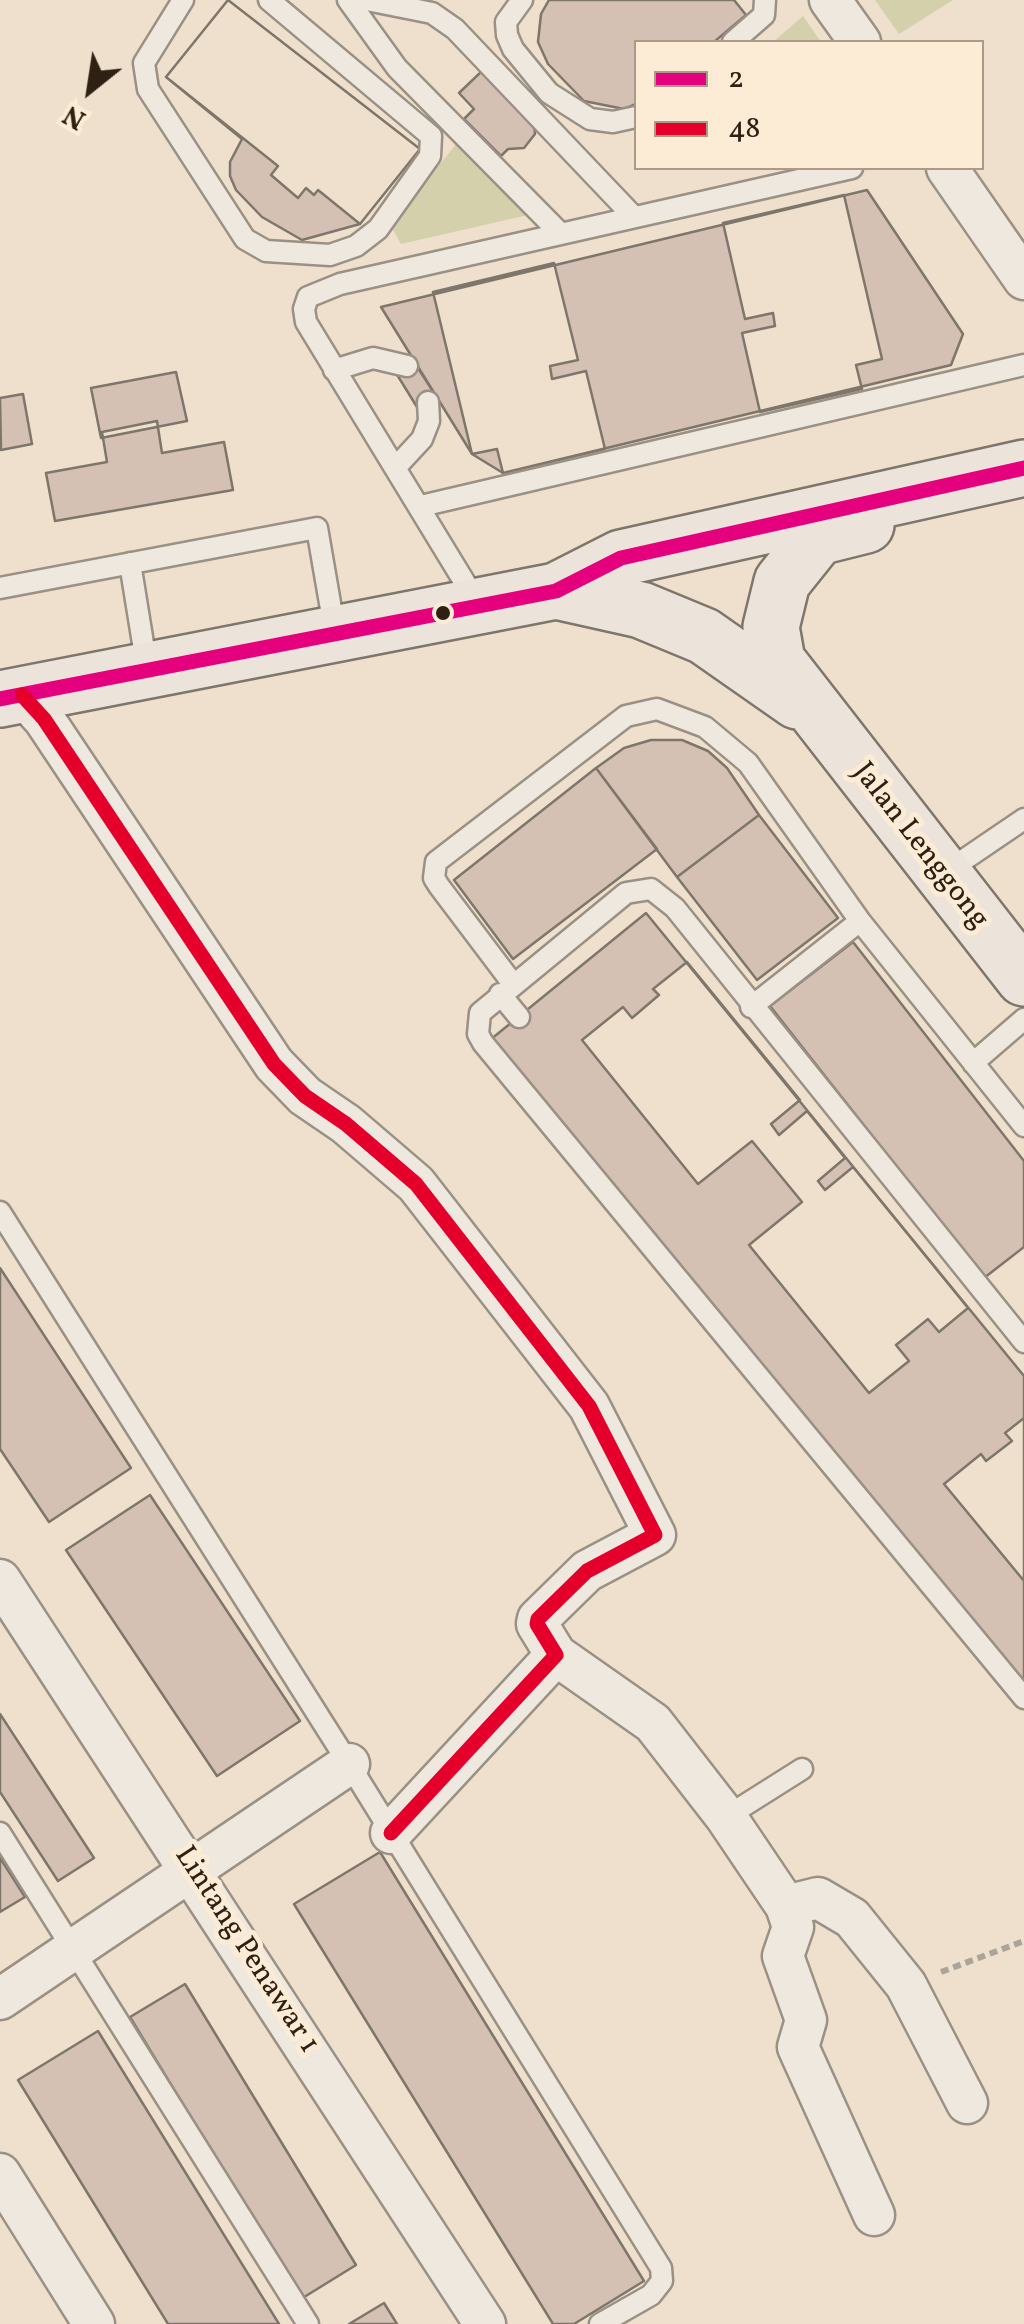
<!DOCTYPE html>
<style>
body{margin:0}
#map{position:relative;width:1024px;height:2324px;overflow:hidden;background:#eee0cc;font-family:Vollkorn,serif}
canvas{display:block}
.legend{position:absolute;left:634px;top:40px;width:350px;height:130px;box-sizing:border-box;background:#fcecd5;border:2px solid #aa9a87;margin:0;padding:12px 18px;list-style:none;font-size:30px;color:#2e2013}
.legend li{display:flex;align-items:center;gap:20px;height:50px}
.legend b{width:50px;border:2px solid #aa9a87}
.north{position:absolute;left:40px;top:40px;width:100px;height:100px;-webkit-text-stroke:8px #fcecd5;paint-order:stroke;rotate:210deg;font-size:28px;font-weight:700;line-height:40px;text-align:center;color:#2e2013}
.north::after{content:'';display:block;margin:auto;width:35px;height:45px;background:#2e2013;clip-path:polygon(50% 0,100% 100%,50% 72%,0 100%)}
</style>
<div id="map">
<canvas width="1024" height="2324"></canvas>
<ul class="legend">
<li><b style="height:12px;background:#e5007d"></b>2</li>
<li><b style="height:12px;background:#e4002b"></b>48</li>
</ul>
<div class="north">N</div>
</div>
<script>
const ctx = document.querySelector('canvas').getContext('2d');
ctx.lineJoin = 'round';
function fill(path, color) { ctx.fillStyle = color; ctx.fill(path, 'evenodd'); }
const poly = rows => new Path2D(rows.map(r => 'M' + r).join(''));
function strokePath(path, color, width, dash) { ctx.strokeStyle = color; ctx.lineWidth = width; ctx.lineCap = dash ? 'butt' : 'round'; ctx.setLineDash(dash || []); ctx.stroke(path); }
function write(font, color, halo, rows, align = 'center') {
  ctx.font = font + ' Vollkorn,serif'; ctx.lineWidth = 10; ctx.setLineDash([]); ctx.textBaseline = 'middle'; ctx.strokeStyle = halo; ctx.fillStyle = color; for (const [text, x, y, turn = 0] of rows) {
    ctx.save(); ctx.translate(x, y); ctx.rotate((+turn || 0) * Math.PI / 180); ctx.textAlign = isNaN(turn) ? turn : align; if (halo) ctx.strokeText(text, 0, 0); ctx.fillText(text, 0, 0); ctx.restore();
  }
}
fill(poly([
 [875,0,953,0,899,34],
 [803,16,821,42,773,42],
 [456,144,528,215,401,244,391,226]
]), '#d4d0ac');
const building = poly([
 [228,0,420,149,360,224,318,190,314,195,306,188,298,198,271,175,278,166,166,77,228,0],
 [228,0,420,149,360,224,302,240,262,217,236,190,230,176,230,162,242,139,166,77,228,0],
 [734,0,746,15,714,42,636,42,636,104,624,109,584,101,548,64,538,42,541,14,549,0,734,0],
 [482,71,534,123,535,134,524,148,508,149,501,156,464,119,474,109,459,93,482,71],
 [867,190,963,334,951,365,503,473,472,454,381,307,867,190],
 [844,195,882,359,856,365,862,389,760,412,742,333,775,326,773,313,745,319,723,223,844,195],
 [554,263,578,360,550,366,552,379,586,371,605,449,503,473,497,449,472,454,433,292,554,263],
 [414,362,436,396,417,407,396,373,414,362],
 [176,372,187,421,101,438,91,388,176,372],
 [23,394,32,444,1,450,0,398,23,394],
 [157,421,162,453,224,442,233,490,55,521,46,473,107,462,102,432,157,421],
 [651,740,682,740,708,751,727,768,759,815,677,877,596,768,624,748,651,740],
 [596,768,657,849,513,959,454,880,596,768],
 [759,815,838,918,757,980,677,877,759,815],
 [646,913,1024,1376,1024,1681,490,1040,646,913],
 [853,942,1024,1161,1024,1247,984,1278,770,1006,853,942],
 [687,962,800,1100,771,1124,779,1135,807,1111,845,1158,818,1181,825,1190,853,1167,968,1308,939,1332,928,1319,896,1345,909,1361,869,1393,749,1245,802,1202,752,1141,698,1184,582,1040,623,1007,632,1018,659,995,653,989,687,962],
 [0,1268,131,1468,49,1522,0,1449,0,1268],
 [1024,1418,1024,1581,944,1484,981,1454,986,1461,1012,1441,1005,1433,1024,1418],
 [150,1495,300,1721,217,1776,66,1550,150,1495],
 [0,1714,94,1858,58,1881,0,1792,0,1714],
 [380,1852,644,2281,574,2324,553,2324,294,1904,380,1852],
 [0,1858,25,1897,0,1912,0,1858],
 [185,1984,356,2265,301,2299,130,2017,185,1984],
 [98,2031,279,2324,168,2324,18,2080,98,2031],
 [384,2303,397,2324,349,2324,384,2303]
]);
fill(building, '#d5c1b4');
strokePath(building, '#7f766b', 2.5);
const service = poly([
 [183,0,144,63,148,89,245,239,266,251,330,255,356,246,378,229,430,156,431,136,269,0],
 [348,0,397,68,559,232],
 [367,0,432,13,455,29,634,217],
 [522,0,506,22,507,35,513,49,549,93,590,119,613,122,636,117],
 [733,42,764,15,765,0],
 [334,370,373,358,407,366],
 [396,467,422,439,429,421,428,402],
 [421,506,1024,365],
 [130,563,147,668],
 [0,588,317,528,335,632],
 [476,601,306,322,304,309,308,297,340,284,852,168],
 [943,874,1024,819],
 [513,984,439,886,434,878,436,862,626,716,657,709,705,727,748,763,860,921,1024,1126],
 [500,994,519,1017],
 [751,1007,860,921],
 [973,1063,1024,1019],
 [0,1212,349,1764,661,2268,662,2281,651,2295,600,2324],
 [1024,1342,675,908,651,889,626,893,480,1013,478,1034,483,1043,1024,1698],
 [726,1817,802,1769],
 [0,1833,308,2324]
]);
const minor = poly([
 [830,0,860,42],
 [947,168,1024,279],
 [22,695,44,719,274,1064,305,1096,346,1124,416,1184,589,1406,655,1535,587,1571,538,1619,537,1624,556,1655,391,1833],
 [0,1580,485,2324],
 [556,1655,653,1723,726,1817,786,1906,818,1898,852,1918,906,1985,967,2103],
 [786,1906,793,1927,783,1956,806,2020,798,2047,874,2215],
 [0,1999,349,1764],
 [0,2174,94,2324]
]);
const primary = poly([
 [866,525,818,537,782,582,771,627,777,661,1024,978],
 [556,591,641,610,704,636,797,701],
 [0,699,556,591,621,558,1024,468]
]);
strokePath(service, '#9a9184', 25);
strokePath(minor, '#9a9184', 45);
strokePath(primary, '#7f766b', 60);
strokePath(poly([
 [941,1972,1024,1941]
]), '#aba49b', 6, [8, 5]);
strokePath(service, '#efe8df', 20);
strokePath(minor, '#efe8df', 40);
strokePath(primary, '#ece4da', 55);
strokePath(poly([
 [0,699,556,591,621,558,1024,468]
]), '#e5007d', 15);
strokePath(poly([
 [22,695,44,719,274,1064,305,1096,346,1124,416,1184,589,1406,655,1535,587,1571,538,1619,537,1624,556,1655,391,1833]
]), '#e4002b', 15);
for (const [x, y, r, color] of [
 [443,613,9,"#2e2013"]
]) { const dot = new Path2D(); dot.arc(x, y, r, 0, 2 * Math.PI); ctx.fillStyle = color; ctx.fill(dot); strokePath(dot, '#fcecd5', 4); }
write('30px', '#2e2013', '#fcecd5', [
 ["Jalan Lenggong",919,847,52],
 ["Lintang Penawar 1",245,1951,57]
]);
</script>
